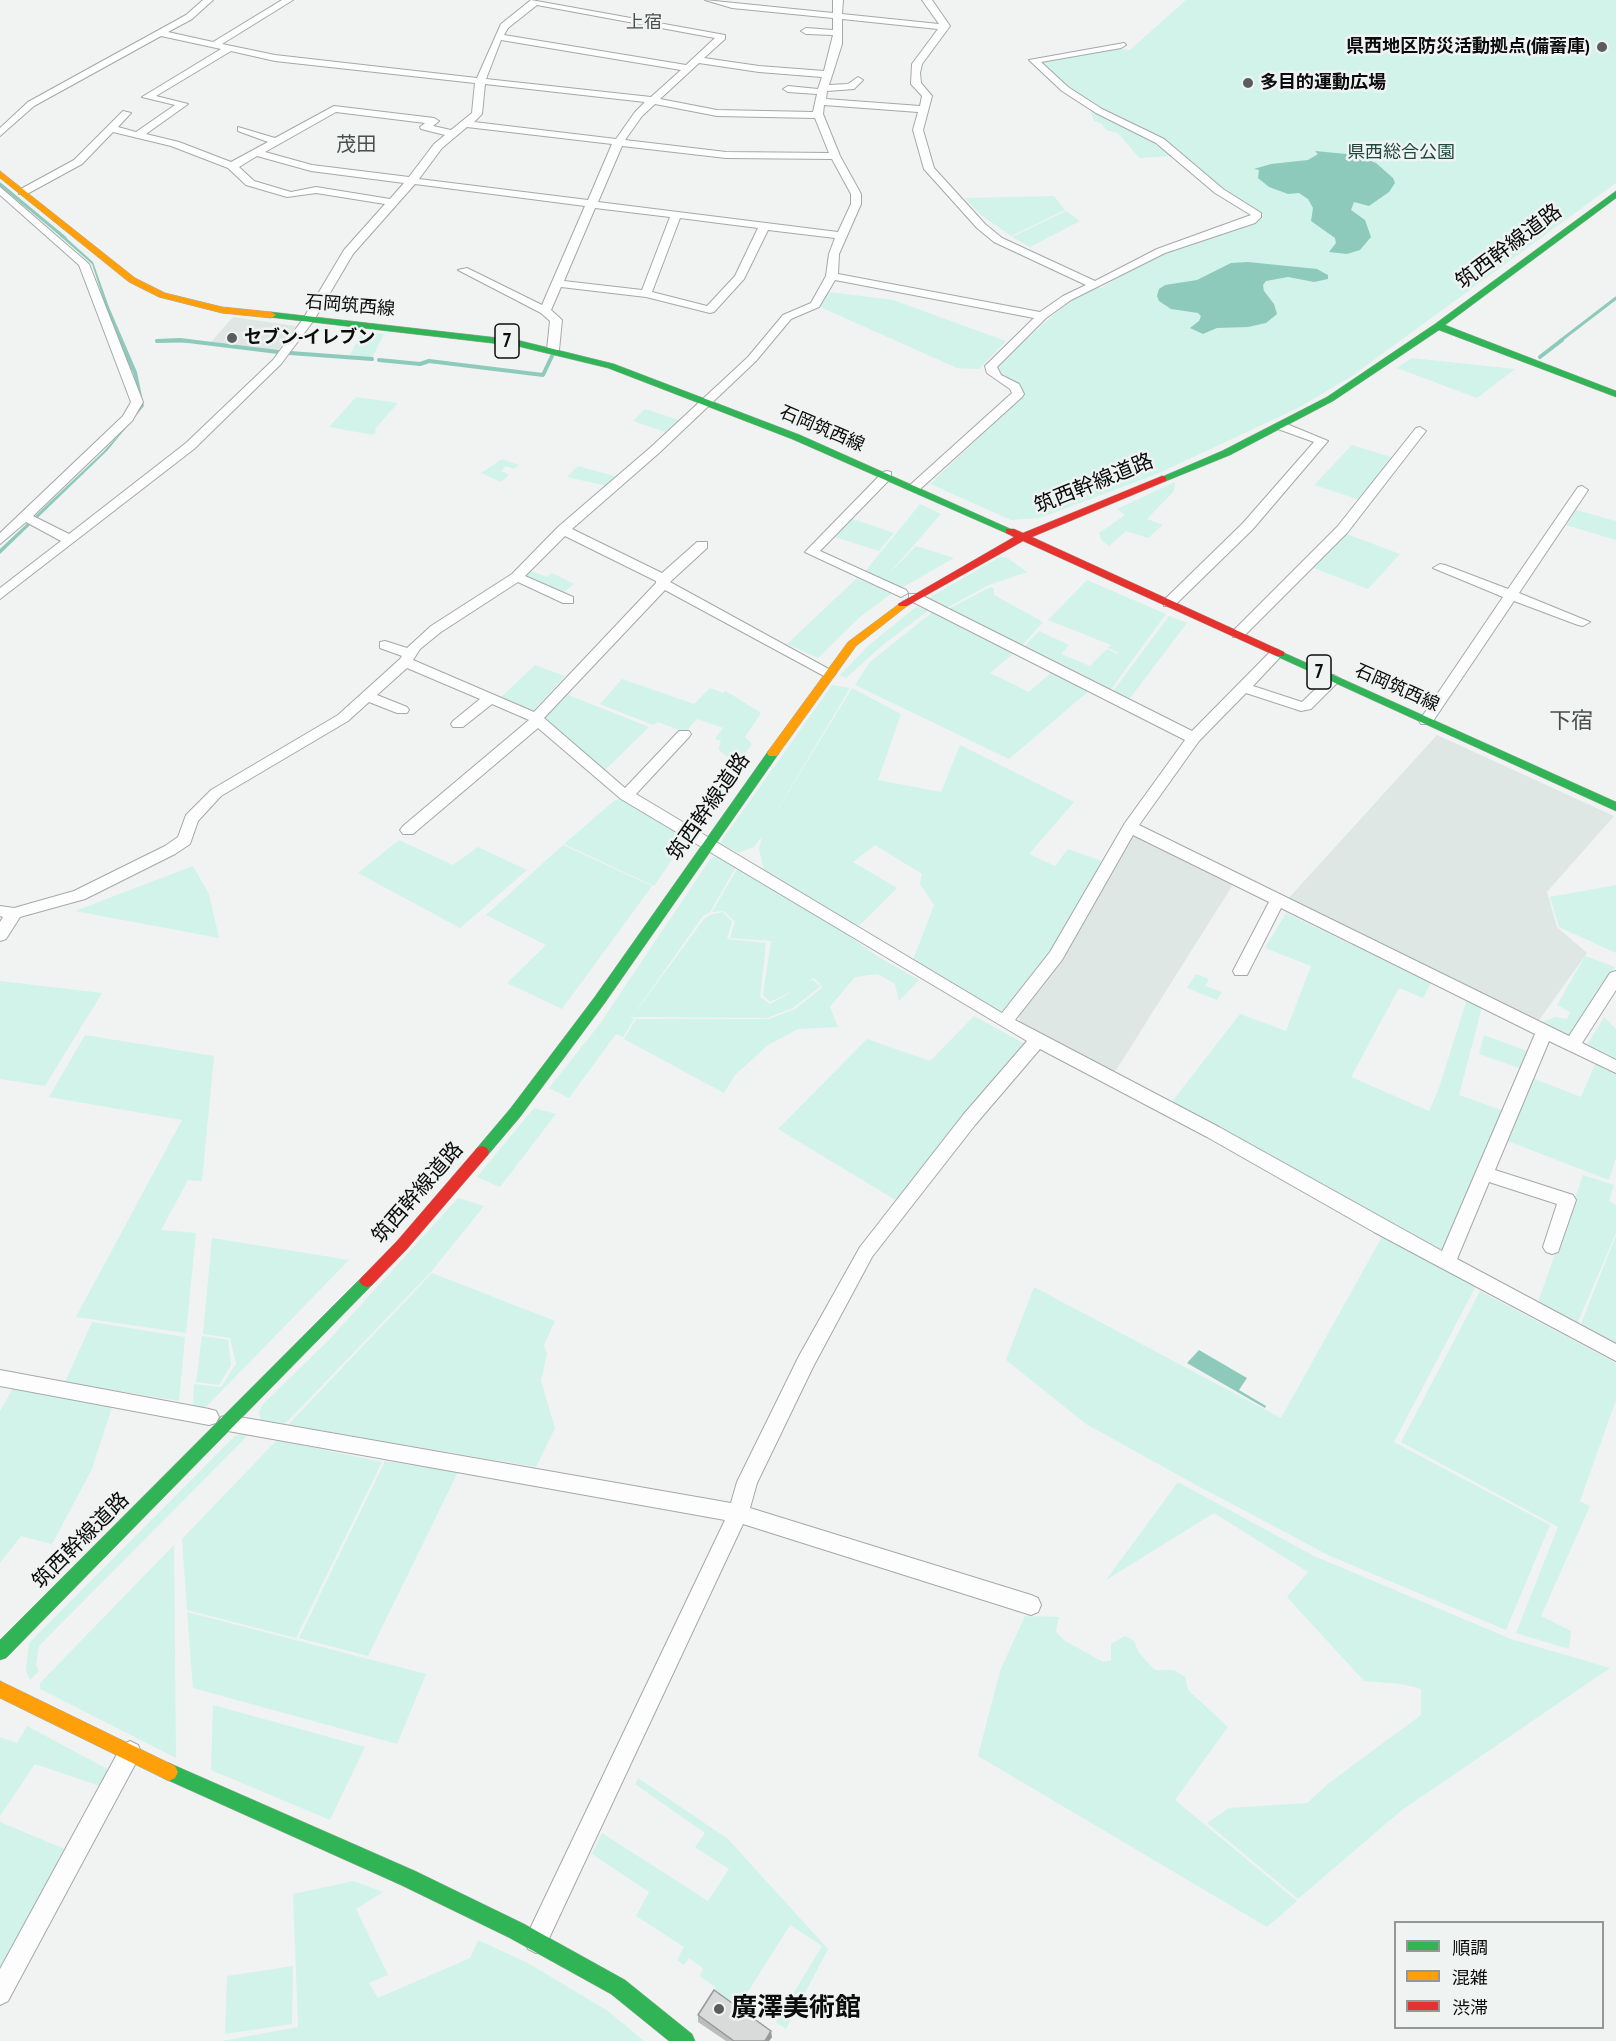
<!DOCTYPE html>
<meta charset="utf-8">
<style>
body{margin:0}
#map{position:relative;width:1616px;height:2041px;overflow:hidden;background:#f0f3f2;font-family:"PT Sans Narrow","Noto Sans JP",sans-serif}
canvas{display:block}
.legend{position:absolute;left:1394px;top:1921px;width:210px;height:108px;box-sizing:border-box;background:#eff4f2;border:2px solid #949796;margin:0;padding:8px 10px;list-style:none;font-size:18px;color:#0b0c0c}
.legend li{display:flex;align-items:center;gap:12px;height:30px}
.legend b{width:30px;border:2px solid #949796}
</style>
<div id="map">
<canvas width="1616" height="2041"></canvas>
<ul class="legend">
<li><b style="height:8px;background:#30b455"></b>順調</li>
<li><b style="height:8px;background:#ff9f0a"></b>混雑</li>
<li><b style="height:8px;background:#e5322d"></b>渋滞</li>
</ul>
</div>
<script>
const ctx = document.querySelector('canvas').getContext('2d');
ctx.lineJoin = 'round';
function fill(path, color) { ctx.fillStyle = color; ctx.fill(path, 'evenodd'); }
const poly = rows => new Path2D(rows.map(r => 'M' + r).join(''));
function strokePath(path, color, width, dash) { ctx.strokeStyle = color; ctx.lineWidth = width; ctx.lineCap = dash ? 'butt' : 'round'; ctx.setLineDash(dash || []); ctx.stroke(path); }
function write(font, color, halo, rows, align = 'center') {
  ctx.font = font + ' "PT Sans Narrow","Noto Sans JP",sans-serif'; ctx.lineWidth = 5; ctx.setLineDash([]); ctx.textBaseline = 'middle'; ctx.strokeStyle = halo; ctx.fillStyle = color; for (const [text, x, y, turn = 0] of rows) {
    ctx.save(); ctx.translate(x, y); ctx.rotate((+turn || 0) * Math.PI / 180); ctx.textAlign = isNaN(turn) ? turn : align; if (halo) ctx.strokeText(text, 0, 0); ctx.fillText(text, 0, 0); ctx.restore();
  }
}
fill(poly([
 [233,317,296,326,277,352,211,342],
 [1437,735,1614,816,1547,892,1557,927,1587,953,1537,1023,1287,900],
 [1133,835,1139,835,1234,883,1113,1075,1021,1025,1018,1013]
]), '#dee7e4');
fill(poly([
 [1186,0,1616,0,1616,183,1352,376,1298,408,1157,474,1040,518,1011,520,930,484,1022,397,1024,392,1021,387,998,374,995,366,1072,299,1093,288,1101,288,1156,255,1254,223,1262,217,1255,209,1218,188,1171,146,1100,109,1067,86,1039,61,1110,48,1130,50],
 [1090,110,1095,110,1159,142,1174,156,1139,158,1118,133,1106,130,1101,123,1094,121],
 [1054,196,1065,210,1011,236,981,215,965,198],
 [1066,211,1080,221,1030,247,1012,237],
 [829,292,893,300,1006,341,979,369,957,368,820,307],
 [362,332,384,334,372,358,350,355],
 [1412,358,1515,369,1477,398,1397,368],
 [356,397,398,403,375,429,376,432,373,435,329,427],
 [645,409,679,420,665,432,633,421],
 [1352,445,1394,458,1360,500,1314,485],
 [502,459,519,465,514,469,506,466,501,471,509,475,501,482,481,473],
 [578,466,617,477,607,486,567,477],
 [1175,482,1174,491,1147,519,1163,525,1148,538,1126,531,1109,546,1102,541,1099,533,1125,515,1117,509],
 [920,504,941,514,886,577,916,546,954,558,898,590,863,574],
 [1576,510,1616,521,1616,540,1566,525],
 [850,518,894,533,879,551,832,536],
 [1344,533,1400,554,1368,589,1311,567],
 [1000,557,1006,557,1027,572,989,585,945,609,931,603,930,597],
 [526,569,547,577,552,573,574,584,560,595,520,576],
 [857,578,891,594,861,616,818,658,787,644],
 [1087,580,1166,614,1109,692,1022,649,1039,631,1069,645,1061,654,1090,666,1107,649,1117,654,1119,653,1108,648,1111,645,1048,620],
 [990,587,994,588,994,595,1043,622,1019,649,947,610],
 [916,607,929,610,884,644,846,678,840,675,869,645],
 [934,611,1014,653,990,673,1029,692,1052,672,1090,690,1009,759,855,685,870,662],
 [1169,616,1187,623,1127,702,1111,694],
 [535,665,565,676,532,712,500,698],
 [622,679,694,704,710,688,723,693,726,691,761,713,745,737,752,744,737,765,718,749,721,741,715,739,723,728,697,719,685,732,658,722,653,725,600,704],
 [832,685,850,688,764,832,852,688,901,714,878,780,941,792,960,745,1074,802,1029,854,1055,866,1068,849,1102,861,1050,955,1006,1009,998,1012,913,960,934,905,920,884,922,874,875,845,853,862,897,888,861,924,855,926,764,870,759,849,762,836,754,847,738,853,720,843],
 [566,694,649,727,604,771,543,717],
 [624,799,687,838,654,886,564,844,615,800],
 [399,840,453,865,478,847,527,870,460,928,358,873],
 [563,845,652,886,562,1009,507,983,546,945,486,915],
 [717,856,737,865,710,912,703,916,631,1018,634,1019,623,1037,616,1034,569,1098,549,1088,599,1025,711,858],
 [193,866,209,894,219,938,75,911],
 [737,869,832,924,877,956,919,980,899,1001,895,984,878,974,855,977,830,1007,838,1027,798,1029,768,1045,735,1075,724,1093,624,1039,636,1019,769,1019,795,1009,823,987,814,978,811,979,821,986,793,1008,767,1018,632,1017,704,919,710,915,723,912,732,922,727,939,766,943,760,997,770,1004,800,987,770,1002,763,995,771,941,730,938,735,922,724,911,712,912],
 [1616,885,1616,953,1559,927,1550,897],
 [1286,913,1431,983,1423,998,1399,988,1351,1077,1429,1111,1439,1088,1467,999,1482,1007,1459,1095,1504,1111,1444,1253,1171,1103,1240,1014,1286,1031,1311,966,1265,948],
 [1585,956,1615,967,1570,1036,1542,1022,1555,1017,1567,1019,1570,1012,1557,1005],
 [1196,974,1209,979,1205,986,1222,992,1217,1000,1187,988],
 [0,981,102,993,45,1086,0,1079],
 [974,1016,1025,1044,897,1201,778,1129,867,1039,930,1061],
 [1604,1017,1616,1029,1616,1061,1586,1047],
 [85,1035,214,1056,202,1181,188,1180,161,1230,196,1233,186,1333,76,1317,182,1120,49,1097],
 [1484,1035,1527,1051,1522,1069,1479,1054],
 [1595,1064,1616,1074,1616,1158,1609,1180,1505,1140,1532,1078,1581,1097],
 [534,1108,556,1114,500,1187,477,1177],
 [1583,1175,1614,1185,1609,1201,1616,1205,1616,1233,1577,1324,1537,1305],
 [458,1198,484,1206,431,1272,284,1425,261,1422,259,1412,263,1404,329,1340],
 [1383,1235,1476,1286,1394,1442,1550,1525,1506,1630,1328,1555,1187,1480,1086,1424,1006,1360,1034,1287,1281,1418],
 [1616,1235,1616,1344,1581,1324],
 [212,1238,349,1260,202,1411,193,1409,194,1384,221,1387,236,1364,230,1338,203,1334],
 [432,1273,555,1321,544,1345,547,1354,541,1381,555,1428,536,1467,288,1425],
 [1480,1291,1616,1363,1616,1400,1580,1501,1590,1506,1541,1616,1571,1631,1569,1649,1516,1633,1558,1527,1401,1442],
 [92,1322,185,1337,179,1401,65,1382],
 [202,1336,228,1340,231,1365,219,1385,196,1382],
 [14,1387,113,1404,92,1469,52,1544,21,1536,0,1563,0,1411],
 [241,1434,248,1435,39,1646,36,1665,39,1671,30,1680,26,1671,29,1643,235,1436],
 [277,1440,382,1462,296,1638,187,1610,182,1539],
 [385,1461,458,1472,368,1656,299,1638],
 [1178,1482,1314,1556,1511,1639,1610,1668,1402,1810,1298,1899,1207,1823,1229,1808,1307,1803,1329,1783,1421,1715,1421,1689,1402,1684,1364,1681,1287,1597,1308,1572,1214,1513,1106,1580],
 [174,1545,176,1758,40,1689,40,1683],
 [187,1612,426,1674,397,1744,193,1688],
 [1025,1616,1059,1617,1056,1632,1065,1641,1103,1662,1111,1660,1111,1644,1125,1636,1134,1641,1139,1653,1155,1670,1174,1670,1185,1677,1188,1690,1228,1727,1175,1800,1297,1901,1267,1927,978,1756,1000,1671],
 [213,1705,365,1747,330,1820,211,1770],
 [27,1726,113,1772,106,1788,35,1764,0,1816,0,1737,17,1743],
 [638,1778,728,1839,828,1949,786,2029,776,2022,822,1946,790,1925,739,2006,714,1991,715,1987,700,1976,703,1968,689,1958,684,1965,677,1960,684,1947,636,1916,649,1892,592,1854,602,1833,708,1901,729,1869,695,1847,705,1833,635,1784],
 [0,1822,67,1850,0,1977],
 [354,1881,383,1892,356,1909,388,1975,369,1983,378,1998,470,1958,478,1940,528,1963,608,2011,644,2041,222,2041,298,2027,293,1894],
 [293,1966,292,2024,225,2034,227,1976]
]), '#d1f3ea');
fill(poly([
 [1315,151,1357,155,1376,163,1393,178,1395,183,1389,192,1369,206,1354,202,1351,210,1365,220,1371,237,1360,250,1347,254,1329,252,1336,243,1335,238,1311,221,1313,208,1308,199,1299,193,1288,194,1269,187,1258,178,1259,170,1254,169,1271,164,1308,160,1318,154],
 [63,235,93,262,109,307,137,372,144,406,107,451,0,554,0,549,103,452,133,419,141,402,133,373,115,335,92,264,60,236],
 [1248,262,1317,269,1328,275,1328,279,1314,282,1288,277,1266,281,1263,285,1264,291,1274,304,1277,314,1266,323,1248,327,1217,328,1203,334,1190,328,1199,321,1201,316,1198,313,1171,309,1159,301,1157,296,1159,289,1165,285,1197,280,1231,263],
 [1199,1350,1247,1378,1239,1390,1266,1406,1265,1408,1187,1363]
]), '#8ecabc');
strokePath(poly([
 [0,184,65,238],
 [157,341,190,341],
 [1560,341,1616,298]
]), '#8ecabc', 3);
strokePath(poly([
 [157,341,180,340,278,352],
 [290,353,372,359],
 [1540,357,1562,340],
 [379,360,420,364,429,361,543,375,552,356]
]), '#8ecabc', 4);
const street = poly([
 [203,0,213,0,192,19,168,32,213,42,282,0,293,0,222,44,275,55,477,78,501,24,531,0,725,35,725,39,704,58,759,66,824,71,833,35,806,34,801,31,806,28,833,30,833,18,732,8,705,0,833,13,833,0,843,0,842,14,939,24,922,0,932,0,950,26,922,64,920,73,921,83,932,96,923,130,934,168,985,224,1002,238,1095,281,1157,249,1251,215,1215,193,1156,143,1096,113,1062,91,1029,60,1124,43,1126,45,1121,48,1041,62,1068,87,1102,109,1164,139,1223,189,1261,213,1261,217,1255,223,1165,253,1071,300,1046,318,997,367,1001,375,1019,384,1024,394,1022,397,918,491,914,492,908,488,910,485,1012,393,1010,389,987,373,985,366,1034,318,835,280,819,307,791,319,756,361,659,453,572,529,662,573,697,542,707,542,707,548,670,582,836,673,834,676,824,676,665,590,544,718,625,788,679,731,689,731,691,734,689,737,636,794,1002,1013,1050,952,1125,823,1185,740,909,600,909,594,919,594,1192,731,1272,650,1277,649,1284,653,1253,686,1302,702,1329,676,1334,675,1341,679,1311,709,1301,711,1246,693,1199,741,1139,825,1569,1036,1610,973,1616,971,1616,990,1582,1043,1616,1060,1616,1073,1549,1041,1495,1170,1573,1195,1576,1200,1558,1252,1552,1254,1546,1252,1543,1247,1557,1204,1489,1182,1457,1259,1616,1344,1616,1361,1374,1232,1207,1137,1040,1049,975,1125,872,1257,813,1367,757,1483,750,1508,1031,1595,1038,1598,1041,1605,1038,1612,1031,1615,743,1524,544,1949,536,1953,528,1949,524,1941,528,1933,725,1520,228,1431,221,1429,218,1423,221,1417,228,1415,731,1503,737,1482,799,1356,860,1247,963,1115,1027,1041,621,799,538,728,413,834,403,834,400,830,403,826,529,720,492,704,463,727,453,727,451,724,453,721,480,699,407,668,377,695,407,707,409,710,407,713,397,713,369,702,348,721,221,796,198,821,190,844,175,854,85,899,20,917,6,939,0,941,0,922,3,917,0,916,0,906,14,908,74,891,165,846,178,837,186,815,211,790,338,715,400,659,402,656,380,648,380,642,385,641,407,648,431,626,512,574,558,527,651,447,748,357,783,315,811,303,826,276,829,254,835,238,768,230,744,279,714,312,710,313,646,297,561,287,551,310,562,320,559,350,553,353,547,350,550,321,541,313,458,270,467,268,542,305,585,206,415,184,353,254,314,320,281,364,194,449,0,599,0,588,61,541,26,522,0,544,0,533,123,416,131,402,79,265,0,195,0,187,89,264,143,402,132,421,33,516,69,534,186,443,273,360,303,319,344,250,385,204,316,193,287,197,246,185,228,168,171,146,113,132,82,164,27,194,19,194,19,190,74,160,123,111,131,113,118,127,136,132,175,105,142,97,221,49,161,36,34,106,0,136,0,128,28,102,186,15,203,0],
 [537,5,715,38,686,65,504,35,508,28,537,5],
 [842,19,938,29,912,64,911,84,922,96,920,106,826,99,827,91,854,89,863,80,858,77,848,84,829,85,842,44,842,19],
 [501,40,681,70,651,97,486,79,501,40],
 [231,51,275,61,475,83,472,113,451,130,433,126,439,121,434,118,334,106,275,138,238,127,238,131,268,142,231,162,179,142,146,134,188,104,156,96,231,51],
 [699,63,759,72,822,77,818,89,788,86,783,89,788,92,817,94,813,112,717,110,660,99,699,63],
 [485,84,645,102,635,112,616,139,474,122,482,114,485,84],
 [655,104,717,116,815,118,829,153,726,152,625,140,642,116,655,104],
 [824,105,918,112,913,130,924,169,977,228,994,242,1086,285,1063,296,1040,312,838,274,839,254,861,204,861,194,840,156,823,114,824,105],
 [336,112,425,123,420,127,421,129,445,135,434,144,409,177,312,165,265,152,336,112],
 [467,127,612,144,588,200,419,179,442,148,467,127],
 [622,146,726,158,832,159,851,194,851,204,838,232,598,202,622,146],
 [257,156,311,171,404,183,390,199,316,187,291,192,254,181,239,167,257,156],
 [595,208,670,217,642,290,564,281,595,208],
 [680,218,758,228,735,276,707,306,652,292,680,218],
 [565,536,656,581,656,583,534,712,413,660,420,649,441,632,518,582,563,603,573,603,573,597,525,576,565,536],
 [1133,835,1269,902,1233,971,1235,975,1247,975,1281,908,1535,1034,1442,1251,1219,1127,1015,1020,1062,960,1133,835],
 [1282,422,1328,441,1253,529,1174,606,1164,606,1164,600,1243,523,1314,442,1278,429,1276,426,1282,422],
 [1420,427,1426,431,1347,533,1243,637,1233,637,1233,631,1337,527,1416,428,1420,427],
 [887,471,891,472,891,478,820,551,906,590,908,593,901,597,805,552,883,472,887,471],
 [1582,486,1588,490,1519,593,1590,622,1583,626,1578,625,1514,601,1431,724,1421,724,1419,721,1503,597,1433,568,1440,564,1445,565,1508,589,1578,487,1582,486],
 [0,1370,209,1409,216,1411,219,1417,216,1423,209,1425,0,1386,0,1370],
 [130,1741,138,1745,141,1752,138,1759,8,2001,0,2005,0,1969,122,1745,130,1741]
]);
const fast = poly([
 [1616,191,1616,198,1445,325,1616,391,1616,397,1439,330,1333,401,1230,455,1166,481,1158,481,1157,479,1222,451,1327,397,1435,324,1616,191],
 [271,312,517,340,614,364,800,435,1015,531,1010,534,1006,533,792,439,608,368,517,346,268,317,268,313,271,312],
 [1280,651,1616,802,1616,811,1276,656,1276,652,1280,651],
 [773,749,777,750,779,753,777,756,604,1004,520,1117,487,1156,477,1156,475,1152,477,1148,510,1109,594,998,769,750,773,749],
 [367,1275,372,1277,375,1281,372,1285,6,1658,0,1660,0,1640,362,1277,367,1275],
 [169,1763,415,1871,524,1924,625,1980,692,2034,695,2041,669,2041,611,1994,510,1938,401,1885,163,1778,160,1772,163,1766,169,1763]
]);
const slow = poly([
 [0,171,135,278,165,293,222,307,271,312,276,315,271,318,222,313,159,297,129,282,0,178,0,171],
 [903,601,907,602,907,606,856,646,777,756,769,756,767,753,769,750,848,642,903,601],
 [0,1681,175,1766,178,1772,175,1778,169,1781,163,1778,0,1698,0,1681]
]);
const jam = poly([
 [1162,476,1166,477,1166,481,1032,537,1284,652,1284,656,1276,656,1023,541,907,606,899,606,898,604,1014,537,1006,533,1006,529,1014,529,1023,533,1162,476],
 [482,1146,487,1148,489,1152,487,1156,407,1249,372,1285,367,1287,362,1285,359,1281,362,1277,397,1241,477,1148,482,1146]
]);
strokePath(street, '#a6a8a7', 2);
strokePath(fast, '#a6a8a7', 1);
strokePath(slow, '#a6a8a7', 1);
strokePath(jam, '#a6a8a7', 1);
fill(street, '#fdfdfd');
fill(fast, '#30b455');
fill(slow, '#ff9f0a');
fill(jam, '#e5322d');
fill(poly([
 [698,2015,772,2037,769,2041,726,2041,698,2022]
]), '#bbbcbc');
fill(poly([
 [771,2031,772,2037,769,2041,765,2041]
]), '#989999');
const building = poly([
 [714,1990,771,2031,765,2041,734,2041,698,2015,714,1990]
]);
fill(building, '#d9dbdb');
strokePath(building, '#989999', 1.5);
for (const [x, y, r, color] of [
 [1602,47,6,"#5b5d5c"],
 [1248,83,6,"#5b5d5c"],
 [232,338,6,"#5b5d5c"],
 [719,2009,6,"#5b5d5c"]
]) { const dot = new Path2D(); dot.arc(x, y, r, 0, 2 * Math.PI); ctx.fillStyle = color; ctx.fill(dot); strokePath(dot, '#eff4f2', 2); }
write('18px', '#4a4e4d', '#eff4f2', [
 ["上宿",644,23]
]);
write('bold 18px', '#0b0c0c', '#eff4f2', [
 ["県西地区防災活動拠点(備蓄庫)",1590,47,"right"],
 ["多目的運動広場",1260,83],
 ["セブン-イレブン",244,338]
], 'left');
write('18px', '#20473e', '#eff4f2', [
 ["県西総合公園",1401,153]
]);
write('18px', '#0b0c0c', '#eff4f2', [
 ["石岡筑西線",350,306,5],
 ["石岡筑西線",822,429,23],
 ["石岡筑西線",1397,688,24]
]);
write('20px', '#4a4e4d', '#eff4f2', [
 ["茂田",356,145]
]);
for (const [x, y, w] of [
 [507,341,24],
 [1319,672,24]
]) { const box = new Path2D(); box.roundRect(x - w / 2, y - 17, w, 34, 4.5); ctx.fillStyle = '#eff4f2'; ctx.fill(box); strokePath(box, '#0b0c0c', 1.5); }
write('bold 20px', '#0b0c0c', null, [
 ["7",507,341],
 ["7",1319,672]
]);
write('21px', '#0b0c0c', '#eff4f2', [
 ["筑西幹線道路",1509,247,-37],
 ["筑西幹線道路",1094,484,-22],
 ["筑西幹線道路",709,807,-55],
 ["筑西幹線道路",418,1193,-49],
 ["筑西幹線道路",81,1541,-45]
]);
write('22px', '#4a4e4d', '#eff4f2', [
 ["下宿",1571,722]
]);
write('bold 26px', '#0b0c0c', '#eff4f2', [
 ["廣澤美術館",731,2009]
], 'left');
</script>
